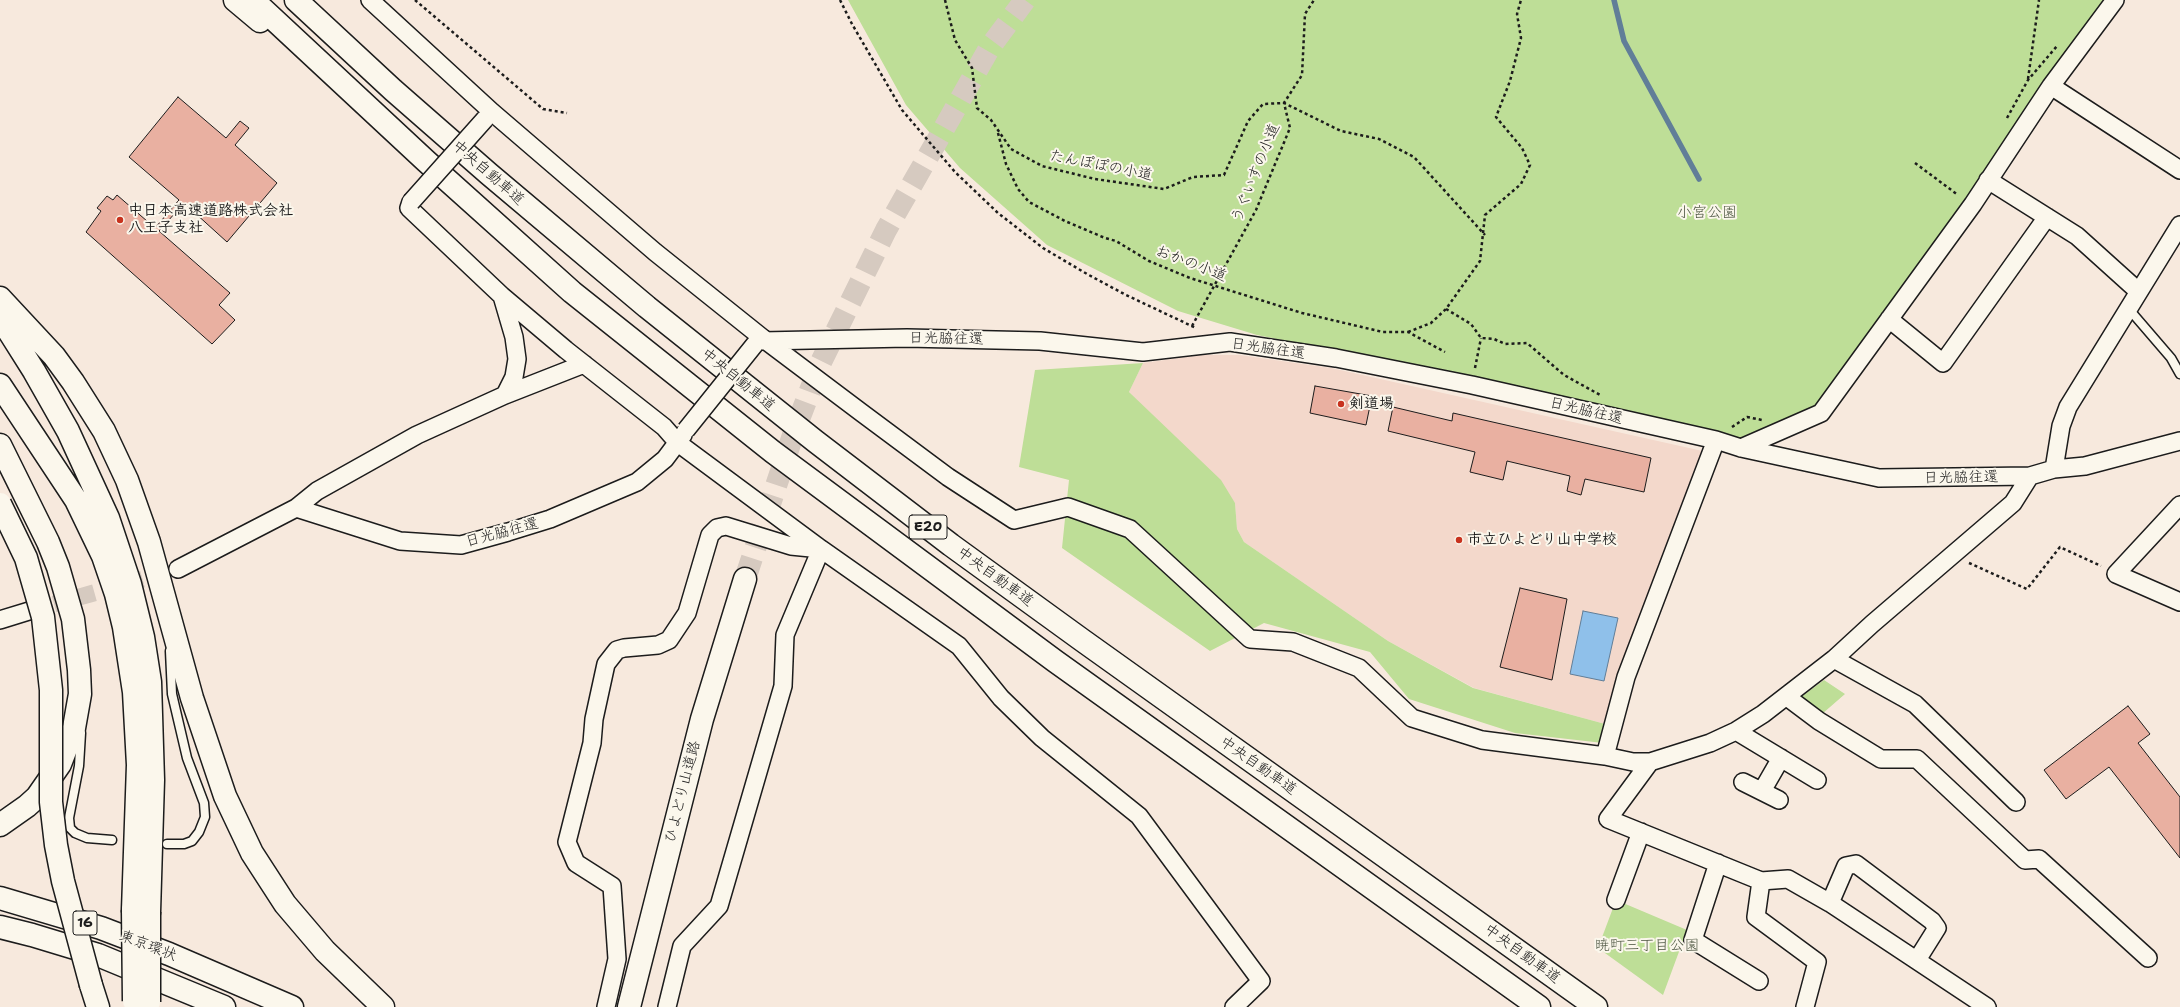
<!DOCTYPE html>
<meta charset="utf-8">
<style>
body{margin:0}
canvas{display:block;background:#f7e9dd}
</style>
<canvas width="2180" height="1007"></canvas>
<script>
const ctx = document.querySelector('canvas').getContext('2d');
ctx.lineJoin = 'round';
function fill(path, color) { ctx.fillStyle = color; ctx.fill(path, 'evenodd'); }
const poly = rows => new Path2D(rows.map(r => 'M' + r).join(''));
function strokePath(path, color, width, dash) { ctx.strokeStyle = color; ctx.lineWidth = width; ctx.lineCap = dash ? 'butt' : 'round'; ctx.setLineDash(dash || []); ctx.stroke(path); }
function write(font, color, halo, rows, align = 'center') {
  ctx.font = font + ' "Shantell Sans","Klee One",sans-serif'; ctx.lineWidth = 4; ctx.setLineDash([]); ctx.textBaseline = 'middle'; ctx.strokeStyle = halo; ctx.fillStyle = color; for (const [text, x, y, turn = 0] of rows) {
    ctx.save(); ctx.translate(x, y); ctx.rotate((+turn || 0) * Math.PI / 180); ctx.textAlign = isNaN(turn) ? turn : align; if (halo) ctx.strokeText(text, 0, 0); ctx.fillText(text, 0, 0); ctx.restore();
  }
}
fill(poly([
 [1202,355,1239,355,1331,368,1707,452,1677,538,1628,649,1605,724,1474,688,1388,641,1244,542,1237,529,1235,503,1129,392,1143,363]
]), '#f3d8cb');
fill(poly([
 [848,0,2115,0,1821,413,1747,441,1447,373,1257,335,1178,311,1047,245,960,168,906,105],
 [1143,363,1129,392,1221,480,1235,503,1237,529,1244,542,1388,641,1473,688,1605,724,1603,743,1515,733,1409,699,1370,652,1264,623,1210,651,1062,548,1069,480,1019,467,1035,370],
 [1824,680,1845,694,1822,714,1801,697],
 [1616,900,1687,930,1663,995,1598,948]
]), '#bede97');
const water = poly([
 [1583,611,1618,618,1604,681,1570,674,1583,611]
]);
fill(water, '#8fc0ea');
strokePath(water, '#617e98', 1);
strokePath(poly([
 [1614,0,1624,41,1699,179]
]), '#617e98', 5.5);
const building = poly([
 [178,97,226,138,240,121,249,128,235,145,277,183,227,242,184,203,159,231,230,293,219,305,235,320,212,344,86,232,101,211,97,208,107,196,113,200,117,195,155,228,179,200,129,157,178,97],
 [1315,386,1372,396,1366,425,1310,413,1315,386],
 [1393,407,1452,421,1453,413,1651,458,1644,492,1585,479,1581,495,1567,491,1570,476,1507,461,1503,480,1470,472,1475,452,1388,431,1393,407],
 [1520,588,1567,599,1552,680,1500,667,1520,588],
 [2128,706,2150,734,2138,743,2180,797,2180,858,2109,767,2066,799,2044,770,2128,706]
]);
fill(building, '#e9b0a1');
strokePath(building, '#1c1c1c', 1);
strokePath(poly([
 [30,611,178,569]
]), '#d6cac0', 17, [17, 8]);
strokePath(poly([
 [745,579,793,435,821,362,886,230,942,132,990,47,1025,0]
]), '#d6cac0', 22, [22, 11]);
const lane = poly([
 [2128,308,2171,358,2180,374],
 [81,733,79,766,69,818,70,828,75,833,87,838,112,840],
 [167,844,184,844,192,841,199,832,205,817,204,803,187,758,172,694,170,651]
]);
const street = poly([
 [370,0,492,112,655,252,765,340,862,413,948,477,1014,520,1068,507,1130,529,1250,639,1293,642,1359,668,1412,718,1482,740,1605,756],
 [2051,86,2180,170],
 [1988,180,2077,236,2138,291],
 [411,202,409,208,502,296,566,350,664,427,678,443,821,549,959,646,1001,698,1042,738,1139,816,1261,981,1234,1007],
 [502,296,514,337,517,359,514,377,505,395],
 [1889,319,1943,363,2047,217],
 [762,341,907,338,1040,341,1143,352,1230,342,1336,358,1472,385,1716,440,1741,448,1879,478,2030,476,2054,469,2085,466,2180,441],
 [1716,440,1626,677,1605,756,1633,762,1650,762,1710,743,1736,731,1763,714,1834,659,1872,624,2013,503,2030,476],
 [1741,448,1821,413,1973,204,2051,86,2115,0],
 [2054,469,2061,426,2068,407,2180,225],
 [2180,505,2116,574,2180,602],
 [296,508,317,491,417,435,505,395,584,364],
 [178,569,296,508,400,541,461,545,508,532,550,519,637,482,665,459,683,435],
 [0,620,29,611],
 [1834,659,1915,704,2016,802],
 [1787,697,1819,721,1881,759,1917,759,2025,860,2039,859,2148,958],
 [1736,731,1817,780],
 [1650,762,1608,819,1761,881,1756,917,1817,962,1805,1007],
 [1743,782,1779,800],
 [1762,791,1781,758],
 [1718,863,1693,940,1759,981],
 [1761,881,1788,879,1830,903,1987,1007],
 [1616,900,1641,832],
 [1830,903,1846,866,1856,864,1932,921,1937,928,1917,960],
 [606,1007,617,959,612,886,576,863,567,842,592,743,594,719,606,664,617,650,624,648,658,645,669,640,687,613,710,535,717,528,726,526,791,546,821,549,785,635,783,686,719,906,682,946,667,1007]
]);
const secondary = poly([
 [629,1007,702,719,745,579]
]);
const highway = poly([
 [235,0,260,21],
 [253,0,426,161,572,292,773,452,1055,661,1539,1007],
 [296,0,393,90,489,174,647,307,815,441,951,545,1082,640,1596,1007],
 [0,298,54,356,73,382,104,431,127,480,149,542,192,698,225,796,252,853,285,904,325,951,383,1007],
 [0,317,34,371,68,431,108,518,130,584,143,637,150,682,153,780,149,912],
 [0,385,76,500,103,556,116,594,124,627,134,692,138,765,133,910],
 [0,445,48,542,58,567,73,619,79,670,80,694,74,728,60,764,37,797,27,806,0,825],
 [0,898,101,928,169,954,292,1007],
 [0,927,32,935,98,955,224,1007],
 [91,985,98,1007]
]);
strokePath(lane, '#1c1c1c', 11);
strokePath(street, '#1c1c1c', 20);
strokePath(secondary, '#1c1c1c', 25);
strokePath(highway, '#1c1c1c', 25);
strokePath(poly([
 [415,0,543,109,567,113],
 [840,0,852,24,902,110,955,172,998,213,1043,248,1087,274,1126,295,1196,328],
 [945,0,955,40,972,68,977,108,991,120,1011,149,1042,166,1095,179,1164,189,1193,177,1224,175,1248,121,1263,104,1284,103,1341,131,1379,139,1414,157,1485,235],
 [2028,79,2039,0],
 [2007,118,2028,80,2057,46],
 [998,133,1006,164,1018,189,1029,202,1065,221,1105,238,1116,241,1149,261,1190,278,1302,313,1383,332,1408,332,1445,352],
 [1915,163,1958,195],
 [1446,309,1471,324,1481,338,1494,339,1505,344,1527,343,1564,375,1602,396],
 [1192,326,1256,210,1290,128,1284,103,1302,75,1305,14,1314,0],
 [1408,332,1431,323,1446,309,1480,261,1485,215,1521,184,1530,165,1522,148,1496,117,1510,81,1521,38,1517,14,1521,0],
 [1475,368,1481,338],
 [1732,427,1747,417,1762,420],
 [1969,563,2027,589,2060,547,2101,566]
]), '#1c1c1c', 2.5, [3, 3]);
strokePath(lane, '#fbf7ec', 8);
strokePath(street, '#fbf7ec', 17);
strokePath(secondary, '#fbf7ec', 22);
strokePath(highway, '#fbf7ec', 22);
const streetBridge = poly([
 [411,202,485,119],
 [686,430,755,344]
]);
const highwayBridge = poly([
 [0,504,26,558,43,617,51,690,51,802,56,845,63,881,91,985],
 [133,910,134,1001],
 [149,1002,149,912]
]);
strokePath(streetBridge, '#1c1c1c', 20, []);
strokePath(highwayBridge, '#1c1c1c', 25, []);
strokePath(streetBridge, '#fbf7ec', 17);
strokePath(highwayBridge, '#fbf7ec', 22);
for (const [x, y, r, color] of [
 [120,220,4,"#c8321e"],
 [1341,404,4,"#c8321e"],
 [1459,540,4,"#c8321e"]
]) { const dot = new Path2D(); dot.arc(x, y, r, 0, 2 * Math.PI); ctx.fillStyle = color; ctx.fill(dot); strokePath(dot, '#fbf7ec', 1.5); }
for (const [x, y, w] of [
 [928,527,38],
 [85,923,24]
]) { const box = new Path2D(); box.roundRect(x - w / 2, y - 12, w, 24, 3); ctx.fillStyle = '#fbf7ec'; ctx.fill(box); strokePath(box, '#1c1c1c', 1); }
write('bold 14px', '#1c1c1c', null, [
 ["E20",928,527],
 ["16",85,923]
]);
write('15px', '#1c1c1c', '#fbf7ec', [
 ["たんぽぽの小道",1101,166,11],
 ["中央自動車道",488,173,41],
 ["うぐいすの小道",1256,173,-68],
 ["おかの小道",1191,264,21],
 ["日光脇往還",946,339,1],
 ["日光脇往還",1268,349,8],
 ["中央自動車道",738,380,39],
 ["日光脇往還",1586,411,13],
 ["日光脇往還",1961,478,-1],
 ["日光脇往還",502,533,-15],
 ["中央自動車道",995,577,36],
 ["中央自動車道",1258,766,35],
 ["ひよどり山道路",683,792,-76],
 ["東京環状",148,946,21],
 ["中央自動車道",1522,954,36]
]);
write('bold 15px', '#1c1c1c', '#fbf7ec', [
 ["中日本高速道路株式会社",128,211],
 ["八王子支社",128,228],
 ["剣道場",1349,404],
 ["市立ひよどり山中学校",1467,540]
], 'left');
write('15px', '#4d5641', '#fbf7ec', [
 ["小宮公園",1707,213],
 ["暁町三丁目公園",1647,946]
]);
</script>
